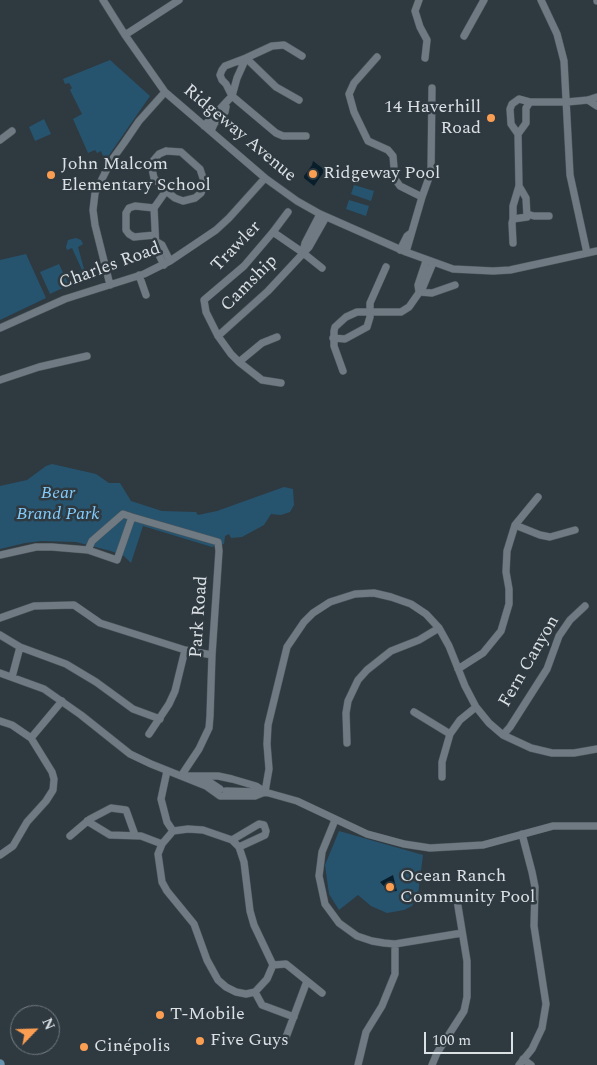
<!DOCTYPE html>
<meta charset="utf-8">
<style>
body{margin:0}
#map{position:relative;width:597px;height:1065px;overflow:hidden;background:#2f3940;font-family:Spectral,serif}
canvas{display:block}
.north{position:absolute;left:10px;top:1005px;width:50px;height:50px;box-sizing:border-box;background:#2f3940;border:1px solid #737c82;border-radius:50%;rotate:66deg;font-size:14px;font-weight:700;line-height:20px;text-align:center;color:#dae0e4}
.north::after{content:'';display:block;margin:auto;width:18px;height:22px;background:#fb9e51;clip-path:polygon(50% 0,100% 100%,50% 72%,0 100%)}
.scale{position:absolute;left:424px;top:1032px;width:89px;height:22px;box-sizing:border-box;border:2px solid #dae0e4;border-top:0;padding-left:6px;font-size:15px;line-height:18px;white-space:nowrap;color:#dae0e4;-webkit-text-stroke:4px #2f3940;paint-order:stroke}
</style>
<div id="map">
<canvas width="597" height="1065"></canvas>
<div class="north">N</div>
<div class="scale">100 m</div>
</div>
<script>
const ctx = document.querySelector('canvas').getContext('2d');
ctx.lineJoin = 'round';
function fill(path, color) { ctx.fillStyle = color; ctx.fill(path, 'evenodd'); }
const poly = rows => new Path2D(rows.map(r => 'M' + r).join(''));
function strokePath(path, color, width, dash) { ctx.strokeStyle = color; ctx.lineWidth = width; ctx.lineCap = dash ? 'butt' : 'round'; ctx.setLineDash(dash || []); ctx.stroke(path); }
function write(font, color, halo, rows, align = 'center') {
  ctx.font = font + ' Spectral,serif'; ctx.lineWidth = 5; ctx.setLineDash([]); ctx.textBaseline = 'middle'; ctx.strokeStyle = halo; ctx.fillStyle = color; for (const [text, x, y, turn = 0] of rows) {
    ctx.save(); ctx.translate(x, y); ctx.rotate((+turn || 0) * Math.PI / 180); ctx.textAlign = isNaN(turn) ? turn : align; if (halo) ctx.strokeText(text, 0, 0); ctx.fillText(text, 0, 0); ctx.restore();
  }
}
fill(poly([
 [110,60,150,96,105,161,101,151,97,153,95,150,88,153,73,119,82,114,70,90,72,88,69,83,65,84,63,79],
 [44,119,51,134,35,141,29,127],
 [354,185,374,191,371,201,351,194],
 [349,200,369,206,366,216,346,209],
 [76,238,81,240,83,244,78,247,84,269,87,269,89,271,80,275,77,273,82,270,72,248,67,250,66,247,68,240],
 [26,254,46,298,0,320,0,260],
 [59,264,69,285,50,294,40,272],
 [52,464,96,474,109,483,120,483,131,501,162,511,196,512,198,515,217,511,284,487,293,489,294,505,290,512,281,515,271,514,264,525,242,537,231,538,229,534,225,536,224,544,212,547,143,526,131,563,124,556,111,551,76,542,41,541,25,543,0,549,0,486,27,480,46,466],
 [339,831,423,855,418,894,412,906,404,910,387,913,371,906,358,895,339,910,329,894,325,865]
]), '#26546f');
fill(poly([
 [313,161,325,170,314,186,304,178,304,176,312,165],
 [393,875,397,891,389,892,380,882]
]), '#081e2b');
const minor = poly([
 [103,0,125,35,165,92,265,178,297,201,320,214,406,252,453,269,493,271,510,270,597,251],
 [419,0,415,11,420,27,427,40,425,58],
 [541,0,557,34,564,61,570,175,587,253],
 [597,0,597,1],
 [125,35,179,0],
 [464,36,484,0],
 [377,57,354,83,349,94,354,112,368,141,388,150,393,156,395,179,400,186,422,197,406,252],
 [299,100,276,87,246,58,225,66,222,70,220,75,222,80,226,84,232,96,276,133,283,136,306,136],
 [588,100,597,106],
 [204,126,232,96,237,78,246,58,272,46,284,45,302,56],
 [211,131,214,124,225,112,226,107],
 [518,134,511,124,510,109,512,104,519,99,530,102],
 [0,140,12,131],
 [166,151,181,152,200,169,205,184,201,193,195,198,183,201,175,198,166,191,154,178,152,169,153,161,159,154,166,151],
 [519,186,526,198,527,217,513,219,513,206,519,186,518,134,526,123,526,108,530,102,567,102,588,100,597,97],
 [422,197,431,172,432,88],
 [154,208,135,206,129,208,126,213,126,230,129,234,134,237,155,235],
 [527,214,534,216,549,216],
 [273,232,302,252,322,268],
 [157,242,162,245,170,261],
 [513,243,512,223,513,219],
 [400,250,407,236,411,233],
 [303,252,305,243,320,214],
 [164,265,156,249,154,208,166,191],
 [139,275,146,295],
 [110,285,95,225,93,210,95,193,111,161,124,143,139,121,165,92],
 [419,292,432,293,455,285],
 [419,292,418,285,426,261],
 [0,328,65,299,144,274,170,261,216,230,229,218,265,178],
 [218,336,268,291,309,247,326,217],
 [333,338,345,339,367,327,370,317,370,303,386,267],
 [239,362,262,343,277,337],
 [343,371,334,346,334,331,335,327,346,317,357,312,401,312,409,307,423,287,433,263],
 [0,380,39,367,87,356],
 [281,383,262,380,239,362,231,354,218,336,206,312,204,300,244,266,273,232,288,212],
 [132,517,218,542,219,551,212,655,210,716,209,728,199,749,181,776],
 [515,525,540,535,550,537,575,530],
 [0,555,36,547,52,547,88,550,117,560,132,517,123,514,92,541,88,550],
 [0,618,34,606,74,605,100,623,185,650,212,655],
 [0,635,20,647,66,664,96,682,133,709,160,719],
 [458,669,483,653,501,631,509,604,509,589,506,572,507,551,515,525,538,497],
 [0,673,44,689,81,715,130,754,151,764,206,786,220,796,255,796,265,792],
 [12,677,20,647],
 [414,712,450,734],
 [0,721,12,725,31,738,52,772,54,779,53,790,46,801,27,822,13,846,0,855],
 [149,734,169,704,175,691,185,650],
 [503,735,510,727,547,669,559,636,570,620,585,606],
 [31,738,62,701],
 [347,743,346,713,348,701,358,680,367,670,391,651,419,640,439,628],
 [167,771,161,799,167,822,173,831,188,829,203,830,232,840,239,847,244,862,250,911,254,925,273,965,267,979,255,992,246,994,236,992,226,987,218,980,207,960,194,924,167,891,162,882,158,854,162,844,173,831],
 [181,776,218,776,232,779,256,786,265,792,297,801,367,834,404,844,430,848,483,845,553,826,597,826],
 [442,777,442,762,450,734,460,720,476,707],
 [198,780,208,781,220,789],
 [226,791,262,792],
 [265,792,269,769,267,744,268,725,287,647,304,622,313,613,330,602,355,594,374,593,391,597,411,604,426,614,439,628,449,646,465,686,476,707,489,723,503,735,531,748,552,753,574,753,597,749],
 [335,820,322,852,319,876,325,904,339,923,357,936,372,941,384,943,395,944,462,933],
 [87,821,110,835,141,836,162,844],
 [70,836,90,819,111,808,126,810,135,835],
 [232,840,259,824,264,825,266,831,265,835,239,847],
 [273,965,286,964,322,993],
 [255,992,262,1005,294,1017],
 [285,1040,307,981],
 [523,1059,531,1065],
 [358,1065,366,1032,382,1006,395,974,395,944],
 [432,1065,437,1053,464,1011,467,997,467,961,457,900],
 [519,1065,532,1049,542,1028,546,1004,534,926,535,887,532,872,522,834]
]);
const major = poly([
 [0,1064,0,1065]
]);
strokePath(minor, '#4e565c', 8);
strokePath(major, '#4e565c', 10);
strokePath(minor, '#6f7a82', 7);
strokePath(major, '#6592ae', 9);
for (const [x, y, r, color] of [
 [491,118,5,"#fb9e51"],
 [313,174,5,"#fb9e51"],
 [51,175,5,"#fb9e51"],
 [390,887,5,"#fb9e51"],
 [160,1015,5,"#fb9e51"],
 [200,1041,5,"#fb9e51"],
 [84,1047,5,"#fb9e51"]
]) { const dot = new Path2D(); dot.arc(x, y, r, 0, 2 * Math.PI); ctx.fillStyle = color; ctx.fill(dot); strokePath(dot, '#2f3940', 2); }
write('18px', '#dae0e4', '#2f3940', [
 ["14 Haverhill",481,108,"right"],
 ["Road",481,129,"right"],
 ["John Malcom",61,165],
 ["Elementary School",61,186],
 ["Ridgeway Pool",323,174],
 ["Ocean Ranch",400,877],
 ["Community Pool",400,898],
 ["T-Mobile",170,1015],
 ["Five Guys",210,1041],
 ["Cinépolis",94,1047]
], 'left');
write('18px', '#dae0e4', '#2f3940', [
 ["Ridgeway Avenue",239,134,40],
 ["Trawler",237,247,-46],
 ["Charles Road",110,267,-20],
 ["Camship",250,284,-45],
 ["Park Road",200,617,-86],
 ["Fern Canyon",530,662,-60]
]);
write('italic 18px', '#83ccfb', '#2f3940', [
 ["Bear",58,494],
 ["Brand Park",58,515]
]);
</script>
